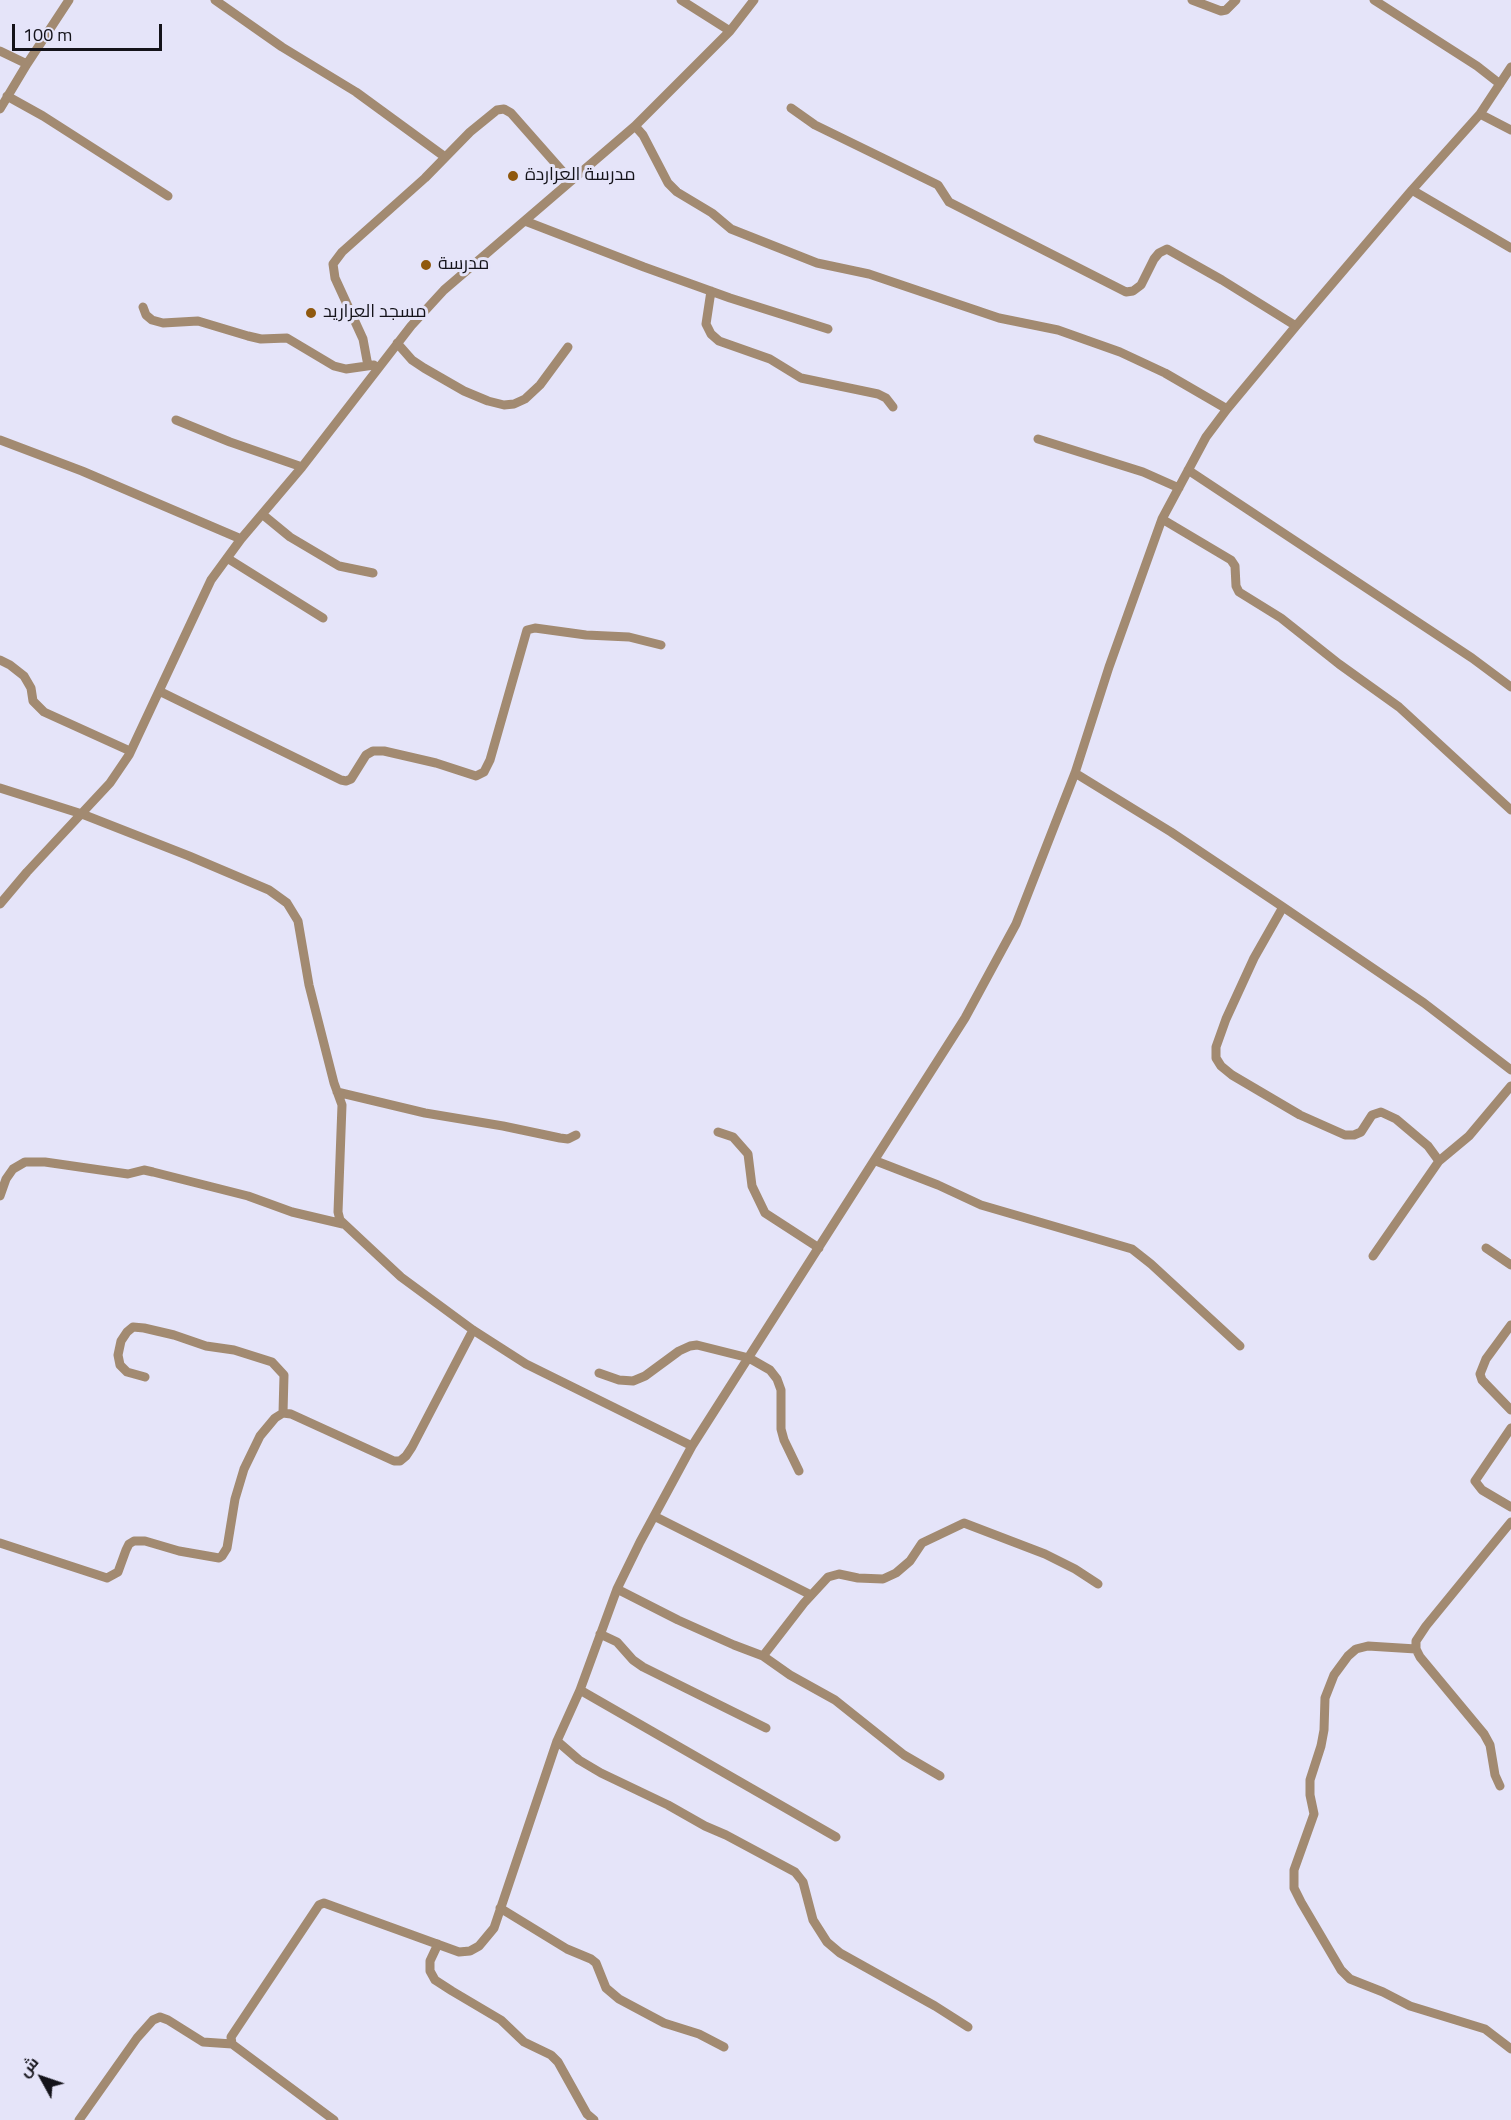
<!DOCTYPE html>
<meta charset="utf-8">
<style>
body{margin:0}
#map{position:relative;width:1511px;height:2120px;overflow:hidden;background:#e5e4f9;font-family:Georgia,Cairo,serif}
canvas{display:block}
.north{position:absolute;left:12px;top:2048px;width:60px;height:60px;-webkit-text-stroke:4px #e5e4f9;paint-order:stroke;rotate:310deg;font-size:16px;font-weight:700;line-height:24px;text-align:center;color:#14131a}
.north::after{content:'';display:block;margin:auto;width:21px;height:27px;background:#14131a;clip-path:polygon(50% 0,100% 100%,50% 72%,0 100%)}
.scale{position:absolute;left:12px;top:24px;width:150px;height:27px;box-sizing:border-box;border:3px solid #14131a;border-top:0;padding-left:8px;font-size:18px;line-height:21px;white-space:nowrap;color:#14131a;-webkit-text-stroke:4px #e5e4f9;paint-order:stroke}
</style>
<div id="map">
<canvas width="1511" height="2120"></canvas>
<div class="north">ش</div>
<div class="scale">100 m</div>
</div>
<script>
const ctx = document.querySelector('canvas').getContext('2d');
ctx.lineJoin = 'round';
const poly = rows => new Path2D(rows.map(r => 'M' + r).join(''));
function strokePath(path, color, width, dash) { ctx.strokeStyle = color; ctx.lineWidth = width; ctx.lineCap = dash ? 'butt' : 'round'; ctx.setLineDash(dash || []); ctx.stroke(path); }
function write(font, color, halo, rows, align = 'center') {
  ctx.font = font + ' Georgia,Cairo,serif'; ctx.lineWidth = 6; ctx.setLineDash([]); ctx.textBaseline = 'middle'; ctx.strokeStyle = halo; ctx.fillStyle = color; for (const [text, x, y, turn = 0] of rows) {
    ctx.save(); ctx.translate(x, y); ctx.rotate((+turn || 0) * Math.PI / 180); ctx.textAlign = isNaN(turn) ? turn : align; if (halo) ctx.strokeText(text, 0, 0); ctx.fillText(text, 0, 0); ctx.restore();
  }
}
strokePath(poly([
 [215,0,282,47,356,92,445,157],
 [681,0,730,31],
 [1192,0,1221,11,1226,10,1236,0],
 [1374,0,1477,66,1500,84],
 [0,51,27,64],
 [7,96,43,116,168,196],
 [791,108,815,125,938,185,949,202,1126,292,1133,291,1141,285,1154,259,1159,253,1167,249,1222,280,1296,326],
 [0,109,27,64,69,0],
 [1480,114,1511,130],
 [635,126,643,135,668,183,677,192,712,213,731,229,817,263,869,274,999,318,1058,330,1120,352,1165,373,1227,409],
 [1412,190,1511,248],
 [525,221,644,267,730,298,828,329],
 [711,291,706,324,711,334,719,341,770,359,801,378,878,394,886,398,893,407],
 [143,307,146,315,152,320,163,323,198,321,248,336,261,339,287,338,334,366,346,369,374,365],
 [397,343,412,360,424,368,464,391,488,401,504,405,514,404,525,399,540,385,568,347],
 [368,366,363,339,335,278,333,264,342,252,425,178,470,132,497,110,504,109,511,113,571,181],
 [176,420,230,442,302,467],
 [1038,439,1143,472,1179,488],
 [0,440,82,471,241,539],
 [1188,470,1472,658,1511,687],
 [262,514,290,537,339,566,373,573],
 [1162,519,1231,560,1235,566,1236,586,1239,592,1281,618,1339,664,1399,707,1511,810],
 [227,558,323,618],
 [0,660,10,665,24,676,31,688,33,701,44,712,130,751],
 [159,691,341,780,346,781,351,779,366,755,373,751,384,751,436,763,476,776,484,772,490,760,527,630,535,628,586,635,629,637,661,645],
 [1075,773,1171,832,1283,907,1424,1003,1511,1070],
 [0,788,82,814,189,856,269,890,287,903,298,921,309,985,334,1083,342,1105,338,1212,340,1220,401,1277,473,1330,526,1364,692,1446],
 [0,904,27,872,110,783,129,755,211,580,241,539,302,467,411,326,444,290,635,126,730,31,754,0],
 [1283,907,1254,958,1226,1019,1216,1047,1216,1058,1221,1066,1232,1075,1300,1115,1345,1135,1354,1135,1361,1132,1372,1115,1381,1112,1396,1119,1428,1146,1439,1161],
 [337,1092,425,1113,503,1126,560,1138,568,1139,576,1135],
 [718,1132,733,1137,748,1154,752,1186,765,1213,819,1248],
 [876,1161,938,1185,981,1205,1132,1249,1151,1264,1240,1346],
 [0,1196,6,1179,13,1169,25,1162,45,1162,128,1174,144,1170,153,1172,248,1196,292,1212,343,1224],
 [1486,1248,1511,1265],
 [1373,1256,1439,1161,1469,1136,1511,1086],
 [1511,1325,1486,1359,1480,1374,1482,1380,1511,1410],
 [599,1373,619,1380,633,1381,645,1376,679,1351,690,1346,697,1345,749,1358,770,1370,777,1379,781,1390,781,1429,784,1440,799,1471],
 [145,1377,127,1372,120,1365,118,1355,121,1341,127,1332,133,1327,144,1328,174,1335,206,1346,234,1350,272,1362,284,1375,283,1413],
 [1511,1428,1475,1481,1482,1490,1511,1507],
 [654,1516,811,1595],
 [0,1543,107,1578,118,1572,126,1550,129,1544,134,1541,145,1541,179,1551,219,1558,222,1556,227,1548,235,1499,244,1469,260,1436,275,1418,283,1413,291,1414,394,1461,400,1461,406,1456,412,1447,473,1330],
 [617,1589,678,1620,734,1645,763,1656,790,1675,835,1700,904,1755,940,1776],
 [600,1634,617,1642,633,1660,643,1667,766,1728],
 [1416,1649,1368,1646,1356,1649,1348,1656,1334,1675,1325,1698,1324,1730,1321,1746,1310,1780,1310,1795,1314,1814,1294,1870,1294,1888,1301,1902,1341,1970,1350,1979,1383,1992,1410,2006,1485,2029,1511,2049],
 [763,1656,804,1603,828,1577,839,1574,858,1578,883,1579,896,1573,910,1561,922,1543,964,1523,1045,1554,1075,1569,1098,1584],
 [580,1690,836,1837],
 [557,1741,579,1760,601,1773,668,1805,705,1826,726,1835,795,1872,803,1882,813,1920,827,1942,840,1953,935,2006,968,2027],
 [1500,1786,1495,1775,1490,1745,1484,1734,1420,1657,1416,1649,1416,1641,1426,1626,1511,1522],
 [500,1908,567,1949,591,1959,596,1963,606,1988,619,1999,664,2023,699,2034,724,2047],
 [438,1944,430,1961,430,1971,435,1980,452,1991,501,2020,524,2042,551,2055,558,2062,587,2114,594,2120],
 [79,2120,137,2038,153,2020,160,2017,168,2020,203,2042,232,2044],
 [334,2120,232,2044,231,2037,319,1905,324,1903,459,1952,470,1951,479,1946,494,1928,557,1741,580,1690,617,1589,640,1542,692,1446,965,1018,1016,924,1075,773,1109,667,1162,519,1206,437,1227,409,1296,326,1412,190,1480,114,1511,67]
]), '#a28a71', 9);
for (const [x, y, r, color] of [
 [513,176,6,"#8f580e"],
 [426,265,6,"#8f580e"],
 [311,313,6,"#8f580e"]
]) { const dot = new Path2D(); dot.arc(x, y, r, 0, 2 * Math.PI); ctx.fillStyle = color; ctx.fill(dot); strokePath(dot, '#e5e4f9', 2); }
write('18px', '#14131a', '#e5e4f9', [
 ["مدرسة العراردة",525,176],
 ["مدرسة",438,265],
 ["مسجد العراريد",323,313]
], 'left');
</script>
